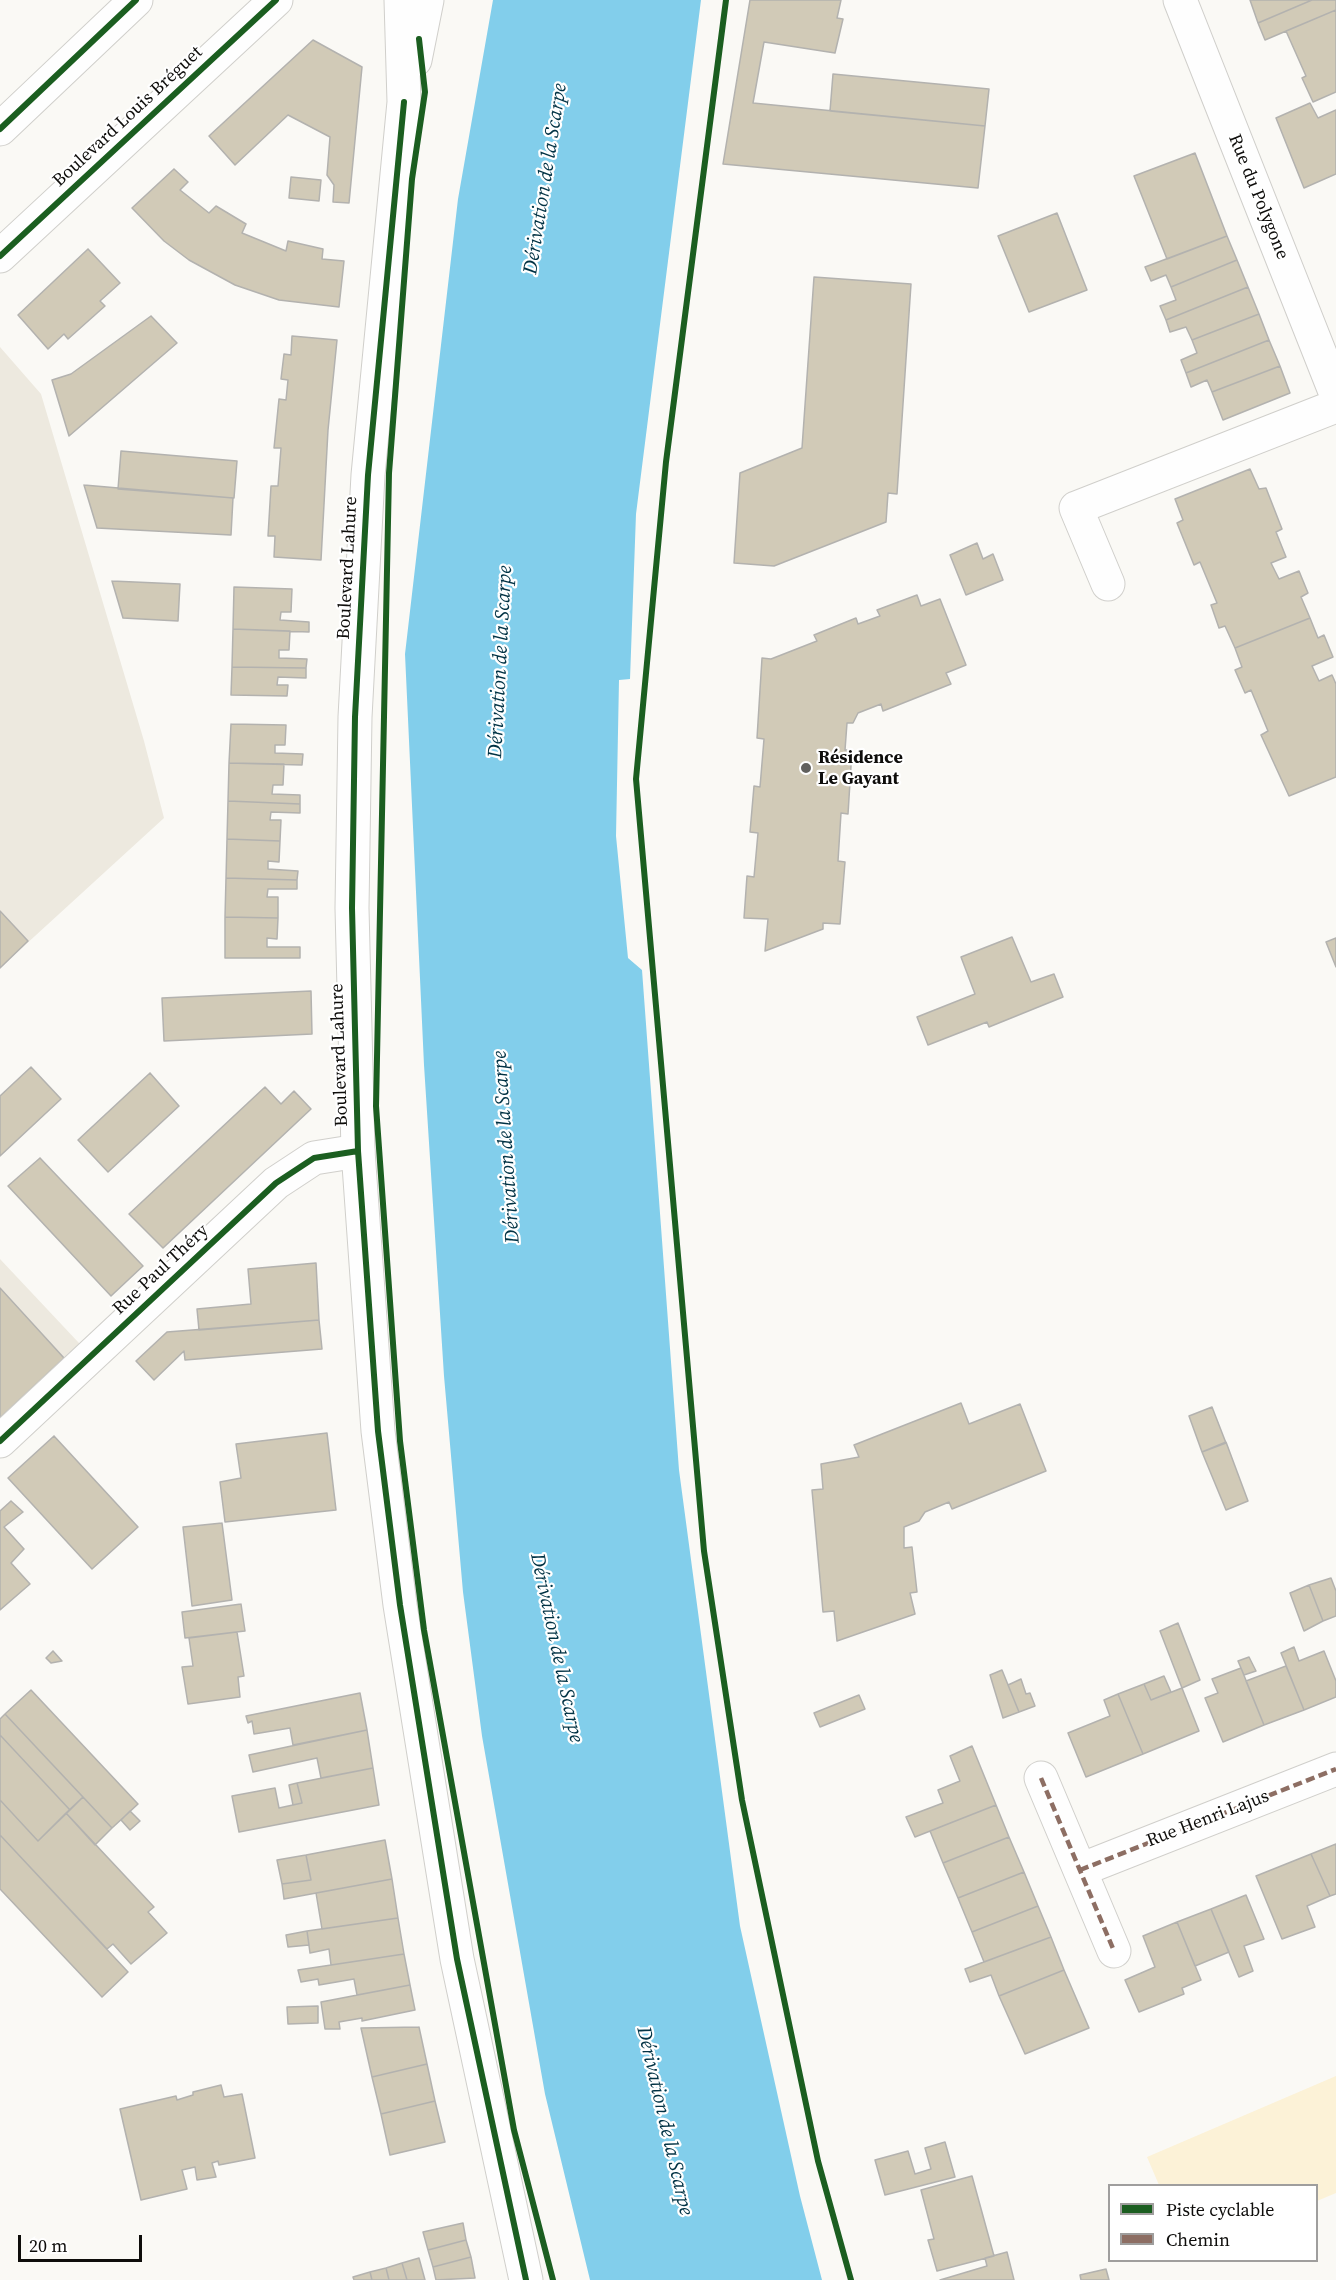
<!DOCTYPE html>
<meta charset="utf-8">
<style>
body{margin:0}
#map{position:relative;width:1336px;height:2280px;overflow:hidden;background:#faf9f5;font-family:"Source Serif 4",serif}
canvas{display:block}
.legend{position:absolute;left:1108px;top:2184px;width:210px;height:78px;box-sizing:border-box;background:#fff;border:2px solid #9f9e9d;margin:0;padding:8px 10px;list-style:none;font-size:18px;color:#0e0d0b}
.legend li{display:flex;align-items:center;gap:12px;height:30px}
.legend b{width:30px;border:2px solid #9f9e9d}
.scale{position:absolute;left:18px;top:2235px;width:124px;height:27px;box-sizing:border-box;border:3px solid #0e0d0b;border-top:0;padding-left:8px;font-size:18px;line-height:21px;white-space:nowrap;color:#0e0d0b;-webkit-text-stroke:4px #fff;paint-order:stroke}
</style>
<div id="map">
<canvas width="1336" height="2280"></canvas>
<ul class="legend">
<li><b style="height:8px;background:#1b5e20"></b>Piste cyclable</li>
<li><b style="height:8px;background:#8d6e63"></b>Chemin</li>
</ul>
<div class="scale">20 m</div>
</div>
<script>
const ctx = document.querySelector('canvas').getContext('2d');
ctx.lineJoin = 'round';
function fill(path, color) { ctx.fillStyle = color; ctx.fill(path, 'evenodd'); }
const poly = rows => new Path2D(rows.map(r => 'M' + r).join(''));
function strokePath(path, color, width, dash) { ctx.strokeStyle = color; ctx.lineWidth = width; ctx.lineCap = dash ? 'butt' : 'round'; ctx.setLineDash(dash || []); ctx.stroke(path); }
function write(font, color, halo, rows, align = 'center') {
  ctx.font = font + ' "Source Serif 4",serif'; ctx.lineWidth = 4.5; ctx.setLineDash([]); ctx.textBaseline = 'middle'; ctx.strokeStyle = halo; ctx.fillStyle = color; for (const [text, x, y, turn = 0] of rows) {
    ctx.save(); ctx.translate(x, y); ctx.rotate((+turn || 0) * Math.PI / 180); ctx.textAlign = isNaN(turn) ? turn : align; if (halo) ctx.strokeText(text, 0, 0); ctx.fillText(text, 0, 0); ctx.restore();
  }
}
fill(poly([
 [0,347,41,394,144,741,164,818,0,968],
 [0,1259,94,1359,0,1449]
]), '#ede9df');
fill(poly([
 [1336,2076,1336,2193,1317,2201,1316,2186,1159,2185,1147,2157]
]), '#fcf2d7');
fill(poly([
 [493,0,701,0,636,514,630,679,619,680,616,836,628,958,642,970,679,1470,740,1926,800,2196,822,2280,590,2280,545,2094,482,1736,463,1592,444,1376,424,1065,405,654,458,199]
]), '#82ceeb');
const building = poly([
 [750,0,841,0,837,18,843,19,835,53,764,42,753,103,985,126,978,188,723,164,750,0],
 [1250,0,1312,0,1258,23,1250,0],
 [1312,0,1336,0,1336,10,1265,40,1258,23,1312,0],
 [1336,10,1336,92,1313,102,1302,78,1306,76,1286,31,1336,10],
 [313,40,362,67,349,203,333,202,334,185,327,175,330,137,288,115,235,165,209,136,313,40],
 [833,74,989,89,985,126,830,111,833,74],
 [1310,103,1318,118,1336,110,1336,174,1304,188,1276,118,1310,103],
 [1195,153,1227,236,1167,259,1134,176,1195,153],
 [174,169,188,182,180,190,209,213,216,206,246,224,242,233,286,251,288,241,323,249,322,259,344,261,339,307,279,300,235,285,189,260,164,241,132,208,174,169],
 [291,177,321,180,319,201,289,198,291,177],
 [1057,213,1087,290,1029,312,998,236,1057,213],
 [1227,236,1237,260,1171,287,1166,275,1151,281,1145,267,1227,236],
 [88,249,120,283,100,301,105,306,68,339,64,334,48,349,18,315,88,249],
 [1237,260,1248,287,1166,320,1160,306,1176,300,1171,287,1237,260],
 [814,277,911,284,897,494,888,493,886,522,774,566,734,563,740,473,802,448,814,277],
 [1248,287,1259,314,1192,340,1186,327,1170,332,1166,320,1248,287],
 [1259,314,1269,340,1186,373,1181,360,1197,353,1192,340,1259,314],
 [151,316,177,343,69,436,52,380,71,374,151,316],
 [292,336,337,340,328,430,321,560,274,557,275,536,268,536,271,486,278,486,281,448,274,448,279,399,286,400,288,380,281,379,284,354,291,355,292,336],
 [1269,340,1280,366,1212,392,1207,380,1191,387,1186,373,1269,340],
 [1280,366,1290,393,1223,420,1212,392,1280,366],
 [121,451,237,461,234,498,118,489,121,451],
 [1250,469,1259,489,1266,488,1282,529,1276,532,1286,557,1271,563,1279,579,1299,571,1308,593,1301,597,1310,618,1235,648,1225,626,1219,628,1211,605,1217,603,1200,562,1194,565,1177,523,1183,520,1175,499,1250,469],
 [84,485,233,498,231,535,97,528,84,485],
 [977,543,983,559,993,554,1003,580,966,595,950,555,977,543],
 [112,581,180,584,178,621,123,618,112,581],
 [234,587,292,589,291,612,281,612,280,620,309,622,309,632,233,629,234,587],
 [917,595,921,606,940,599,966,665,946,673,951,684,883,711,881,704,858,713,853,723,847,723,845,750,852,750,848,814,841,813,838,861,845,862,840,924,823,923,823,929,765,951,768,919,744,918,747,876,754,877,758,833,750,832,754,786,760,787,764,739,757,738,762,658,771,659,817,641,814,635,856,618,858,624,880,616,877,610,917,595],
 [1310,618,1318,638,1324,635,1333,657,1312,666,1319,681,1332,675,1336,684,1336,777,1289,796,1261,735,1268,731,1251,690,1245,693,1235,670,1242,667,1235,648,1310,618],
 [233,629,290,631,289,650,279,650,279,658,307,659,306,668,232,667,233,629],
 [232,667,306,668,306,678,278,677,277,685,288,685,287,696,231,695,232,667],
 [231,724,286,725,285,745,275,745,275,753,303,754,302,765,229,763,231,724],
 [229,763,284,764,283,785,273,785,272,794,300,795,300,804,228,801,229,763],
 [228,801,300,804,300,813,271,812,270,820,281,820,280,841,227,839,228,801],
 [227,839,280,841,279,862,268,861,268,869,298,871,297,880,226,878,227,839],
 [226,878,297,880,297,889,268,889,267,897,278,897,278,918,225,917,226,878],
 [0,911,28,941,0,968,0,911],
 [225,917,278,918,277,939,267,938,267,947,300,947,300,958,225,958,225,917],
 [1012,937,1031,982,1054,974,1063,997,989,1027,987,1022,928,1045,917,1017,975,994,961,957,1012,937],
 [1336,938,1336,967,1326,942,1336,938],
 [311,991,312,1034,164,1041,162,998,311,991],
 [31,1067,61,1099,0,1156,0,1096,31,1067],
 [150,1073,179,1106,108,1172,78,1140,150,1073],
 [265,1087,281,1104,294,1091,311,1109,163,1248,129,1214,265,1087],
 [40,1158,143,1266,111,1296,8,1186,40,1158],
 [316,1263,319,1320,199,1330,197,1309,251,1304,248,1269,316,1263],
 [0,1288,64,1358,0,1418,0,1288],
 [319,1320,322,1349,185,1360,184,1351,154,1380,136,1361,167,1332,319,1320],
 [961,1403,969,1424,1020,1404,1046,1471,952,1509,949,1502,925,1512,919,1521,904,1527,904,1548,912,1547,917,1592,910,1593,915,1614,837,1641,834,1611,823,1612,812,1490,823,1489,821,1464,859,1457,854,1445,961,1403],
 [1212,1407,1226,1443,1202,1452,1189,1416,1212,1407],
 [327,1433,336,1510,225,1522,220,1482,241,1478,236,1444,327,1433],
 [54,1436,138,1527,92,1569,8,1478,54,1436],
 [1226,1442,1248,1501,1226,1510,1202,1452,1226,1442],
 [11,1501,23,1512,4,1527,24,1549,11,1563,30,1584,0,1610,0,1511,11,1501],
 [222,1523,232,1600,192,1606,183,1527,222,1523],
 [1331,1578,1336,1591,1336,1616,1323,1621,1309,1585,1331,1578],
 [1309,1585,1323,1621,1304,1631,1290,1593,1309,1585],
 [241,1604,245,1631,185,1638,182,1612,241,1604],
 [1178,1623,1200,1680,1182,1688,1160,1631,1178,1623],
 [237,1632,244,1676,238,1677,240,1697,188,1704,182,1667,193,1666,189,1638,237,1632],
 [1294,1647,1299,1661,1324,1651,1336,1681,1336,1697,1304,1710,1281,1653,1294,1647],
 [53,1651,62,1661,51,1663,46,1658,53,1651],
 [1249,1657,1256,1671,1244,1675,1238,1661,1249,1657],
 [1286,1666,1304,1710,1264,1725,1246,1681,1286,1666],
 [1241,1668,1264,1725,1223,1742,1205,1698,1218,1693,1212,1679,1241,1668],
 [1002,1670,1019,1712,1003,1718,990,1675,1002,1670],
 [1164,1676,1171,1692,1151,1700,1144,1684,1164,1676],
 [1021,1679,1026,1694,1030,1693,1035,1706,1019,1712,1008,1685,1021,1679],
 [1144,1684,1151,1700,1182,1688,1199,1731,1143,1754,1118,1694,1144,1684],
 [31,1690,138,1804,112,1828,5,1714,31,1690],
 [360,1693,367,1730,293,1745,290,1728,254,1734,252,1721,248,1723,246,1716,360,1693],
 [1118,1694,1143,1754,1086,1777,1068,1733,1110,1716,1104,1700,1118,1694],
 [859,1695,865,1709,820,1727,814,1713,859,1695],
 [5,1714,83,1797,70,1810,0,1735,0,1719,5,1714],
 [367,1730,373,1768,321,1778,317,1758,253,1772,249,1755,367,1730],
 [0,1735,70,1810,38,1841,0,1800,0,1735],
 [972,1746,996,1805,915,1837,906,1817,943,1803,938,1790,960,1781,950,1756,972,1746],
 [373,1768,379,1805,239,1832,232,1796,275,1788,279,1808,302,1803,297,1783,373,1768],
 [297,1783,302,1803,293,1805,289,1785,297,1783],
 [83,1797,112,1828,95,1845,66,1813,83,1797],
 [0,1800,38,1841,66,1813,154,1907,148,1912,167,1933,131,1964,113,1944,107,1949,0,1835,0,1800],
 [996,1805,1009,1837,943,1863,930,1831,996,1805],
 [130,1811,140,1821,130,1830,121,1820,130,1811],
 [0,1835,128,1972,102,1997,0,1889,0,1835],
 [1009,1837,1024,1872,958,1898,943,1863,1009,1837],
 [385,1840,392,1879,284,1899,282,1884,311,1880,306,1855,385,1840],
 [1336,1844,1336,1894,1330,1896,1311,1854,1336,1844],
 [1311,1854,1330,1896,1307,1906,1315,1927,1282,1939,1256,1876,1311,1854],
 [306,1855,311,1880,282,1884,277,1860,306,1855],
 [1024,1872,1038,1906,972,1932,958,1898,1024,1872],
 [392,1879,398,1918,322,1929,316,1893,392,1879],
 [1246,1895,1264,1939,1244,1946,1253,1971,1239,1977,1211,1909,1246,1895],
 [1038,1906,1051,1937,984,1962,972,1932,1038,1906],
 [1211,1909,1229,1952,1195,1966,1177,1922,1211,1909],
 [398,1918,404,1954,331,1965,329,1949,310,1953,307,1931,398,1918],
 [1177,1922,1201,1980,1182,1988,1184,1994,1139,2012,1125,1980,1155,1967,1143,1936,1177,1922],
 [307,1931,309,1945,288,1947,286,1935,307,1931],
 [1051,1937,1064,1970,999,1996,991,1975,970,1982,965,1969,1051,1937],
 [404,1954,410,1985,357,1995,354,1979,319,1985,318,1979,301,1982,298,1970,404,1954],
 [1064,1970,1089,2028,1025,2054,999,1996,1064,1970],
 [410,1985,415,2010,362,2021,362,2018,339,2022,340,2029,325,2029,321,2002,410,1985],
 [318,2006,318,2023,288,2024,287,2007,318,2006],
 [419,2027,427,2064,372,2077,361,2028,419,2027],
 [427,2064,435,2101,381,2114,372,2077,427,2064],
 [221,2085,224,2097,242,2094,255,2158,219,2165,218,2161,212,2163,216,2177,197,2180,195,2167,182,2170,187,2189,141,2200,120,2109,176,2096,177,2100,193,2095,193,2092,221,2085],
 [435,2101,445,2142,390,2155,381,2114,435,2101],
 [945,2142,955,2177,885,2195,875,2160,908,2151,915,2174,931,2169,925,2148,945,2142],
 [972,2176,994,2256,937,2271,928,2240,934,2239,921,2190,972,2176],
 [463,2223,466,2240,428,2250,423,2232,463,2223],
 [466,2240,471,2257,433,2267,428,2250,466,2240],
 [1007,2252,1014,2280,940,2280,987,2266,985,2258,1007,2252],
 [471,2257,475,2278,436,2280,433,2267,471,2257],
 [419,2258,425,2280,407,2280,402,2263,419,2258],
 [402,2263,407,2280,389,2280,386,2268,402,2263],
 [386,2268,389,2280,372,2280,370,2272,386,2268],
 [1106,2269,1109,2280,1081,2280,1080,2275,1106,2269],
 [370,2272,372,2280,354,2280,353,2277,370,2272]
]);
fill(building, '#d1cab7');
strokePath(building, '#b3b2af', 1.5);
const minor = poly([
 [1108,584,1076,508,1336,406],
 [0,1441,276,1183,314,1158,358,1151],
 [1041,1778,1114,1951],
 [1080,1870,1336,1769]
]);
const tertiary = poly([
 [1180,0,1336,394]
]);
const secondary = poly([
 [401,0,404,102,368,475,355,717,352,908,358,1151,378,1431,400,1605,457,1959,526,2280],
 [415,60,427,0],
 [0,129,136,0],
 [0,256,276,0]
]);
strokePath(minor, '#d0cfcb', 35);
strokePath(tertiary, '#d0cfcb', 35);
strokePath(secondary, '#d0cfcb', 35);
strokePath(minor, '#fefefe', 33);
strokePath(tertiary, '#fefefe', 33);
strokePath(secondary, '#fefefe', 33);
strokePath(poly([
 [1041,1778,1114,1951],
 [1080,1870,1336,1769]
]), '#8d6e63', 4.5, [9, 4.5]);
strokePath(poly([
 [726,0,666,462,636,779,704,1551,742,1800,818,2161,851,2280],
 [419,39,425,92,412,179,389,473,376,1106,400,1441,424,1630,514,2130,553,2280],
 [404,102,368,475,355,717,352,908,358,1151,378,1431,400,1605,457,1959,526,2280],
 [0,129,136,0],
 [0,256,276,0],
 [0,1441,276,1183,314,1158,358,1151]
]), '#1b5e20', 6);
for (const [x, y, r, color] of [
 [806,768,6,"#61605d"]
]) { const dot = new Path2D(); dot.arc(x, y, r, 0, 2 * Math.PI); ctx.fillStyle = color; ctx.fill(dot); strokePath(dot, '#fff', 2); }
write('18px', '#0e0d0b', '#fff', [
 ["Boulevard Louis Bréguet",128,117,-43],
 ["Rue du Polygone",1258,197,68],
 ["Boulevard Lahure",348,568,-87],
 ["Boulevard Lahure",340,1055,-92],
 ["Rue Paul Théry",161,1270,-43],
 ["Rue Henri Lajus",1208,1819,-21]
]);
write('bold 18px', '#0e0d0b', '#fff', [
 ["Résidence",818,758],
 ["Le Gayant",818,779]
], 'left');
write('italic 20px', '#003244', '#fff', [
 ["Dérivation de la Scarpe",546,179,-81],
 ["Dérivation de la Scarpe",501,662,-87],
 ["Dérivation de la Scarpe",507,1147,-94],
 ["Dérivation de la Scarpe",556,1648,78],
 ["Dérivation de la Scarpe",664,2121,77]
]);
</script>
